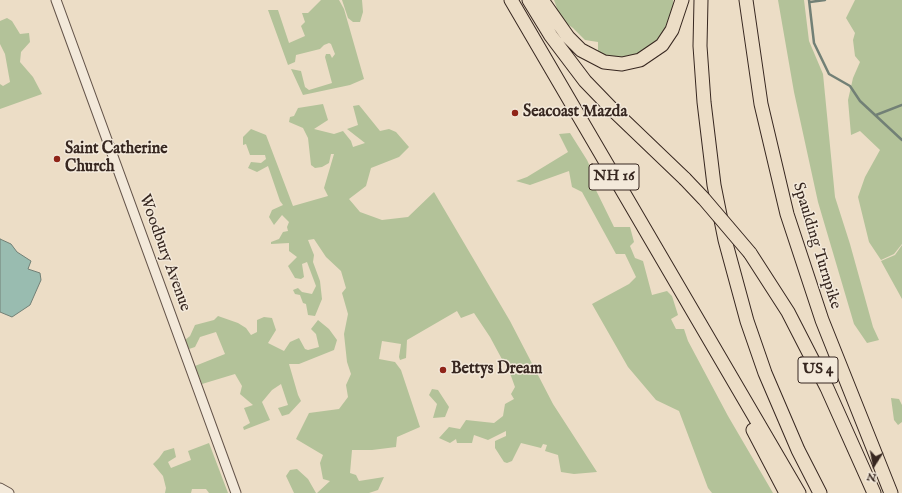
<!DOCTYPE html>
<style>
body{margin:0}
#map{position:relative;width:902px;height:493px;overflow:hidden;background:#ecddc6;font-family:"IM FELL English",serif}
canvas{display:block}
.north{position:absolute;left:854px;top:445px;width:40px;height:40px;-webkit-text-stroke:3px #f3e9da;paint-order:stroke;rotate:191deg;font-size:11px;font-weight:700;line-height:16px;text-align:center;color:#372720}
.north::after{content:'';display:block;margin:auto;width:14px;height:18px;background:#372720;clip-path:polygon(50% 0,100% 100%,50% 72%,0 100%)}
</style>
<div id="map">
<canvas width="902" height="493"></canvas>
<div class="north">N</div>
</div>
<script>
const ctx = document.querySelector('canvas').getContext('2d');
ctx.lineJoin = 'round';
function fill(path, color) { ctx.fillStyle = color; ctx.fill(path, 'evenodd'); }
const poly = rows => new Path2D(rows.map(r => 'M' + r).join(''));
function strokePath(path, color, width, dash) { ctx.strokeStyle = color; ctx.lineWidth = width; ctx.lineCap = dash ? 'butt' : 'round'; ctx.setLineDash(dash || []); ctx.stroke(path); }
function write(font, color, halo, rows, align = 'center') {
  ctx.font = font + ' "IM FELL English",serif'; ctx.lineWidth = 3; ctx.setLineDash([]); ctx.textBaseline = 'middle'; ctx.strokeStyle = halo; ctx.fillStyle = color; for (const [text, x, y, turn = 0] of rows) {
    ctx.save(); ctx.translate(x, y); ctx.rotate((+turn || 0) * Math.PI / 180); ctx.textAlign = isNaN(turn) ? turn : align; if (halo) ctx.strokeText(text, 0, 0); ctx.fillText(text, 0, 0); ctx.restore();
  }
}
fill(poly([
 [321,0,339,0,344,9,364,79,350,85,303,95,291,69,301,71,305,87,309,90,332,83,325,57,326,54,330,54,332,58,335,54,331,44,329,43,324,45,320,49,296,55,295,62,288,65,268,10,278,10,289,43,305,36,301,26,305,22,302,13,308,13],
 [342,0,362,0,363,12,360,22,353,22,348,18],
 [554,0,673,0,673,11,664,35,642,53,616,58,598,53,598,42,585,40,573,28,561,20],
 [778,0,804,0,809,41,823,74,835,197,850,244,873,327,879,340,867,343,854,324,818,202,794,92],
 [855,0,902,0,902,244,894,254,881,260,869,242,858,197,865,177,880,150,860,131,851,135,848,100,853,78,860,62,855,56,853,40,855,33,846,18],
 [7,18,12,21,20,34,29,33,30,42,21,52,20,62,33,77,42,94,0,109,0,84,3,86,10,82,5,54,0,44,0,21],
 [323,104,328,120,314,129,334,134,343,131,351,141,353,147,365,143,347,129,358,125,353,106,359,105,380,131,389,129,396,132,409,147,399,157,371,168,366,186,349,199,360,212,382,220,408,217,434,192,510,321,553,404,597,472,574,474,561,472,558,455,545,451,547,445,543,444,541,448,521,443,512,461,507,463,504,462,495,448,495,441,506,436,506,431,488,440,474,435,472,443,457,443,456,439,450,443,439,438,449,427,460,429,466,420,494,423,503,416,505,404,514,399,511,394,515,387,511,376,490,337,474,313,461,318,457,311,407,340,406,358,400,360,399,357,401,344,382,341,379,359,395,362,401,370,420,427,397,437,396,447,372,450,352,450,350,473,356,475,359,481,384,477,378,490,369,493,317,493,330,481,323,479,320,463,323,455,296,439,309,413,339,409,348,397,346,385,351,374,347,362,344,334,348,314,342,293,346,288,341,271,326,257,314,239,308,240,314,255,313,262,320,281,322,299,315,316,308,315,306,304,303,303,300,295,295,294,293,290,298,288,302,292,312,294,316,286,307,262,302,264,304,277,301,279,295,278,288,266,297,257,289,251,289,243,271,244,271,242,279,239,283,232,288,231,287,227,289,222,282,215,274,225,269,217,272,210,283,205,280,201,268,166,257,172,248,168,251,162,261,163,266,159,265,155,250,155,246,144,243,145,243,137,251,129,266,135,293,206,328,196,324,188,334,154,331,154,329,163,322,167,315,168,311,165,308,138,303,128,289,122,290,117,294,116,298,108],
 [570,133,587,160,594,175,591,180,614,227,630,227,634,242,630,246,635,258,643,261,652,295,667,291,672,296,678,315,671,319,676,329,684,329,688,341,728,416,773,493,712,493,708,488,679,411,656,400,628,367,592,304,629,284,636,277,625,254,616,254,582,192,572,187,569,171,530,185,516,181,527,177,568,152,559,134],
 [902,245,902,299,881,261,895,255],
 [218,316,238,323,246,328,251,335,257,332,257,320,264,317,272,318,276,330,268,343,284,351,290,342,299,338,305,349,308,350,319,347,316,334,311,329,318,320,329,329,337,340,334,350,299,364,289,364,298,395,301,401,289,414,282,416,278,408,288,405,281,384,272,390,262,402,270,420,244,430,243,427,250,423,244,408,253,405,240,394,242,386,235,374,202,384,195,366,225,354,216,332,200,337,195,347,189,349,185,340,190,336,195,325,214,320],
 [432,389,438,390,449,407,445,417,433,418,437,404,429,395],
 [891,398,899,399,902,405,902,422,898,425,894,420],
 [209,443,228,493,209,493,206,489,192,489,191,493,165,493,166,488,163,476,153,464,159,458,164,451,174,448,176,457,168,462,171,468,191,460,188,451],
 [297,469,308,479,316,493,294,493,286,476,290,470]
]), '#b3c299');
const water = poly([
 [0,239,11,244,17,252,31,261,28,269,40,273,41,280,30,305,12,317,0,312,0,239]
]);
fill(water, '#99bcb0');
strokePath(water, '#728076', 1);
strokePath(poly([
 [809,0,814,43,829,74,850,86,860,101,902,140],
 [810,2,825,0],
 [876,115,902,105]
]), '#728076', 2.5);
const minor = poly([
 [56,0,236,493],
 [0,488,9,493]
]);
const highway = poly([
 [511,0,799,493],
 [529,0,551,36,585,81,614,111,685,179],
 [542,0,568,37,581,50,604,62,622,64,640,60,662,45,672,30,682,0],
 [701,0,700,46,704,102,714,185,725,240,747,321,765,373,798,450,820,493],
 [746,0,761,104,787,214,822,320,891,493],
 [750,253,788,312,827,388,874,493],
 [753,430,786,493]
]);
strokePath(minor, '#64544a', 11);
strokePath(highway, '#372720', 15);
strokePath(minor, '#f3e9da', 9);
strokePath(highway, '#ecddc6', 13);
const highwayBridge = poly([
 [685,179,704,199,750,253]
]);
strokePath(highwayBridge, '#372720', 15, []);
strokePath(highwayBridge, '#ecddc6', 13);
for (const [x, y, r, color] of [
 [515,113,4,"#8f2418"],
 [57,159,4,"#8f2418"],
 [443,370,4,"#8f2418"]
]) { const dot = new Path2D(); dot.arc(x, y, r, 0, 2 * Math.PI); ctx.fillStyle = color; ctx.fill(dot); strokePath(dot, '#f3e9da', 1.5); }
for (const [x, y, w] of [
 [614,177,50],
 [818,370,40]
]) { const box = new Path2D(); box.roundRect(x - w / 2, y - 13, w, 26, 3); ctx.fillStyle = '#f3e9da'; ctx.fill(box); strokePath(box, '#372720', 1); }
write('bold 15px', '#372720', null, [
 ["NH 16",614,177],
 ["US 4",818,370]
]);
write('bold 16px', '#372720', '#f3e9da', [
 ["Seacoast Mazda",523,113],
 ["Saint Catherine",65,150],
 ["Church",65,168],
 ["Bettys Dream",451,370]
], 'left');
write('16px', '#372720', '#f3e9da', [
 ["Spaulding Turnpike",816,246,73],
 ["Woodbury Avenue",164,253,70]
]);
</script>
